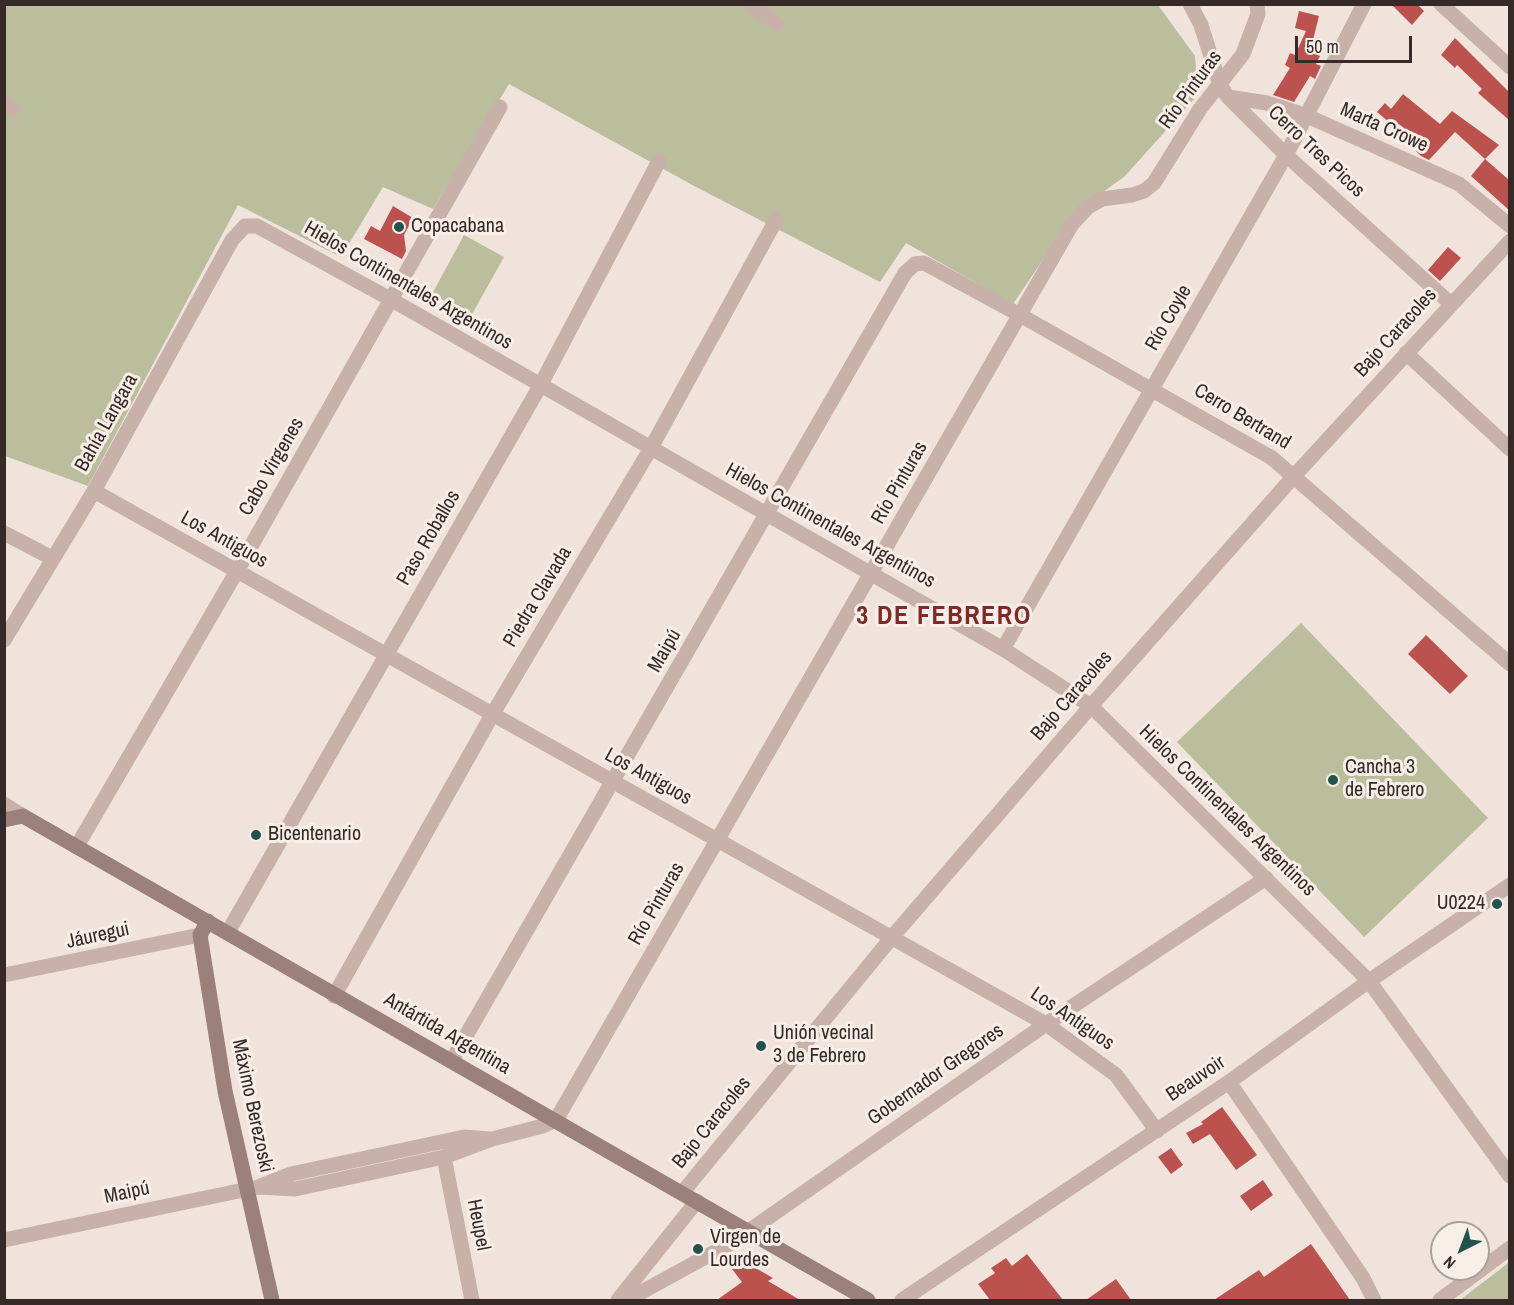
<!DOCTYPE html>
<meta charset="utf-8">
<style>
body{margin:0}
#map{position:relative;width:1514px;height:1305px;overflow:hidden;background:#f0e3dc;font-family:"Archivo Narrow",sans-serif}
canvas{display:block}
.frame{position:absolute;inset:0;border:6px solid #352a28;pointer-events:none}
.north{position:absolute;left:1430px;top:1221px;width:60px;height:60px;box-sizing:border-box;background:#f8eee8;border:2px solid #aaa09b;border-radius:50%;rotate:222deg;font-size:16px;font-weight:700;line-height:24px;text-align:center;color:#352a28}
.north::after{content:'';display:block;margin:auto;width:21px;height:27px;background:#21534c;clip-path:polygon(50% 0,100% 100%,50% 72%,0 100%)}
.scale{position:absolute;left:1295px;top:36px;width:117px;height:27px;box-sizing:border-box;border:3px solid #352a28;border-top:0;padding-left:8px;font-size:18px;line-height:21px;white-space:nowrap;color:#352a28;-webkit-text-stroke:4px #f8eee8;paint-order:stroke}
</style>
<div id="map">
<canvas width="1514" height="1305"></canvas>
<div class="frame"></div>
<div class="north">N</div>
<div class="scale">50 m</div>
</div>
<script>
const ctx = document.querySelector('canvas').getContext('2d');
ctx.lineJoin = 'round';
function fill(path, color) { ctx.fillStyle = color; ctx.fill(path, 'evenodd'); }
const poly = rows => new Path2D(rows.map(r => 'M' + r).join(''));
function strokePath(path, color, width, dash) { ctx.strokeStyle = color; ctx.lineWidth = width; ctx.lineCap = dash ? 'butt' : 'round'; ctx.setLineDash(dash || []); ctx.stroke(path); }
function write(font, color, halo, rows, align = 'center') {
  ctx.font = font + ' "Archivo Narrow",sans-serif'; ctx.lineWidth = 6; ctx.setLineDash([]); ctx.textBaseline = 'middle'; ctx.strokeStyle = halo; ctx.fillStyle = color; for (const [text, x, y, turn = 0] of rows) {
    ctx.save(); ctx.translate(x, y); ctx.rotate((+turn || 0) * Math.PI / 180); ctx.textAlign = isNaN(turn) ? turn : align; if (halo) ctx.strokeText(text, 0, 0); ctx.fillText(text, 0, 0); ctx.restore();
  }
}
fill(poly([
 [4,5,1158,5,1195,56,1198,95,1124,177,1076,211,1013,304,906,243,880,282,696,187,509,84,433,209,383,187,341,257,238,205,88,486,5,456],
 [464,235,504,257,471,316,432,294],
 [1301,623,1488,818,1364,937,1177,742],
 [1509,1262,1509,1300,1460,1300,1507,1264]
]), '#babe9d');
fill(poly([
 [1391,4,1417,4,1424,11,1412,25],
 [1299,11,1319,16,1310,52,1320,56,1316,64,1321,66,1315,79,1310,76,1294,102,1273,95,1290,68,1285,65,1290,53,1295,55,1306,31,1295,28],
 [1455,38,1509,92,1509,120,1478,93,1482,89,1457,65,1455,68,1441,55],
 [1403,94,1440,124,1452,111,1499,145,1485,159,1455,132,1429,160,1421,156,1416,151,1422,144,1399,124,1396,128,1377,112,1385,103,1391,109],
 [1485,159,1509,180,1509,210,1471,176],
 [393,206,413,218,404,235,406,251,402,259,364,239,371,226,380,231],
 [1448,247,1461,258,1440,281,1428,270],
 [1426,635,1468,676,1450,694,1408,654],
 [1222,1107,1257,1155,1236,1170,1210,1134,1193,1144,1186,1133,1203,1124,1201,1122],
 [1171,1148,1183,1165,1171,1174,1158,1157],
 [1263,1180,1273,1195,1251,1211,1240,1196],
 [1311,1244,1350,1300,1214,1300,1259,1270,1264,1277],
 [1027,1254,1063,1300,990,1300,978,1284,995,1273,991,1268,1006,1258,1012,1266],
 [745,1262,773,1278,768,1281,800,1300,717,1300,742,1282,732,1269],
 [1116,1279,1131,1300,1086,1300]
]), '#bc524e');
strokePath(poly([
 [749,4,777,24],
 [1190,4,1201,25,1220,85,1228,97,1286,155,1451,304],
 [1441,4,1510,67],
 [1228,97,1267,103,1307,116,1444,177,1459,184,1510,226],
 [4,103,13,108],
 [1406,353,1510,449],
 [94,491,1046,1024,1116,1075,1157,1131],
 [4,533,52,558],
 [4,640,94,491,232,240,245,226,257,226,392,300,1003,649,1091,706,1369,981,1510,1176],
 [1003,649,1286,155,1364,4],
 [4,804,23,816],
 [77,846,237,571,500,107],
 [228,932,540,386,659,161],
 [4,975,200,935],
 [334,996,492,715,651,448,776,220],
 [452,1060,905,273,915,264,924,263,1020,315,1272,458,1510,664],
 [1229,1082,1363,1278,1374,1300],
 [444,1157,472,1300],
 [258,1187,295,1189,444,1157,492,1139,543,1126,556,1120,1072,224,1088,207,1102,199,1132,195,1144,191,1154,183,1200,109,1243,54,1258,14,1257,4],
 [682,1193,893,936,1091,706,1295,475,1510,241],
 [4,1240,258,1187,291,1174,464,1137,489,1139],
 [618,1300,697,1201],
 [627,1300,733,1242,1046,1024,1266,878],
 [902,1300,1229,1082,1369,981,1510,885],
 [1440,1300,1510,1248]
]), '#c7b1a9', 15);
strokePath(poly([
 [4,820,23,816,868,1300],
 [208,921,200,935,225,1091,272,1300]
]), '#9b807b', 15);
for (const [x, y, r, color] of [
 [399,227,6,"#21534c"],
 [1333,780,6,"#21534c"],
 [256,835,6,"#21534c"],
 [1497,904,6,"#21534c"],
 [761,1046,6,"#21534c"],
 [698,1249,6,"#21534c"]
]) { const dot = new Path2D(); dot.arc(x, y, r, 0, 2 * Math.PI); ctx.fillStyle = color; ctx.fill(dot); strokePath(dot, '#f8eee8', 2); }
write('20px', '#352a28', '#f8eee8', [
 ["Río Pinturas",1191,90,-54],
 ["Marta Crowe",1384,128,24],
 ["Cerro Tres Picos",1316,152,43],
 ["Hielos Continentales Argentinos",408,286,30],
 ["Río Coyle",1169,318,-60],
 ["Bajo Caracoles",1396,333,-48],
 ["Cerro Bertrand",1242,417,31],
 ["Bahía Langara",107,423,-61],
 ["Cabo Virgenes",272,467,-60],
 ["Río Pinturas",900,483,-60],
 ["Hielos Continentales Argentinos",830,526,29],
 ["Paso Roballos",429,538,-60],
 ["Los Antiguos",224,540,29],
 ["Piedra Clavada",538,597,-59],
 ["Maipú",665,651,-60],
 ["Bajo Caracoles",1072,696,-49],
 ["Los Antiguos",648,777,29],
 ["Hielos Continentales Argentinos",1227,811,44],
 ["Río Pinturas",657,904,-60],
 ["Jáuregui",98,936,-12],
 ["Los Antiguos",1072,1019,34],
 ["Antártida Argentina",447,1034,30],
 ["Gobernador Gregores",936,1075,-35],
 ["Beauvoir",1196,1079,-34],
 ["Máximo Berezoski",252,1106,78],
 ["Bajo Caracoles",712,1123,-51],
 ["Maipú",127,1193,-12],
 ["Heupel",478,1225,79]
]);
write('20px', '#352a28', '#f8eee8', [
 ["Copacabana",411,227],
 ["Cancha 3",1345,768],
 ["de Febrero",1345,791],
 ["Bicentenario",268,835],
 ["U0224",1485,904,"right"],
 ["Unión vecinal",773,1034],
 ["3 de Febrero",773,1057],
 ["Virgen de",710,1238],
 ["Lourdes",710,1261]
], 'left');
ctx.letterSpacing = '1.5px';
write('bold 26px', '#7e2b28', '#f8eee8', [
 ["3 DE FEBRERO",944,617]
]);
ctx.letterSpacing = '0px';
</script>
